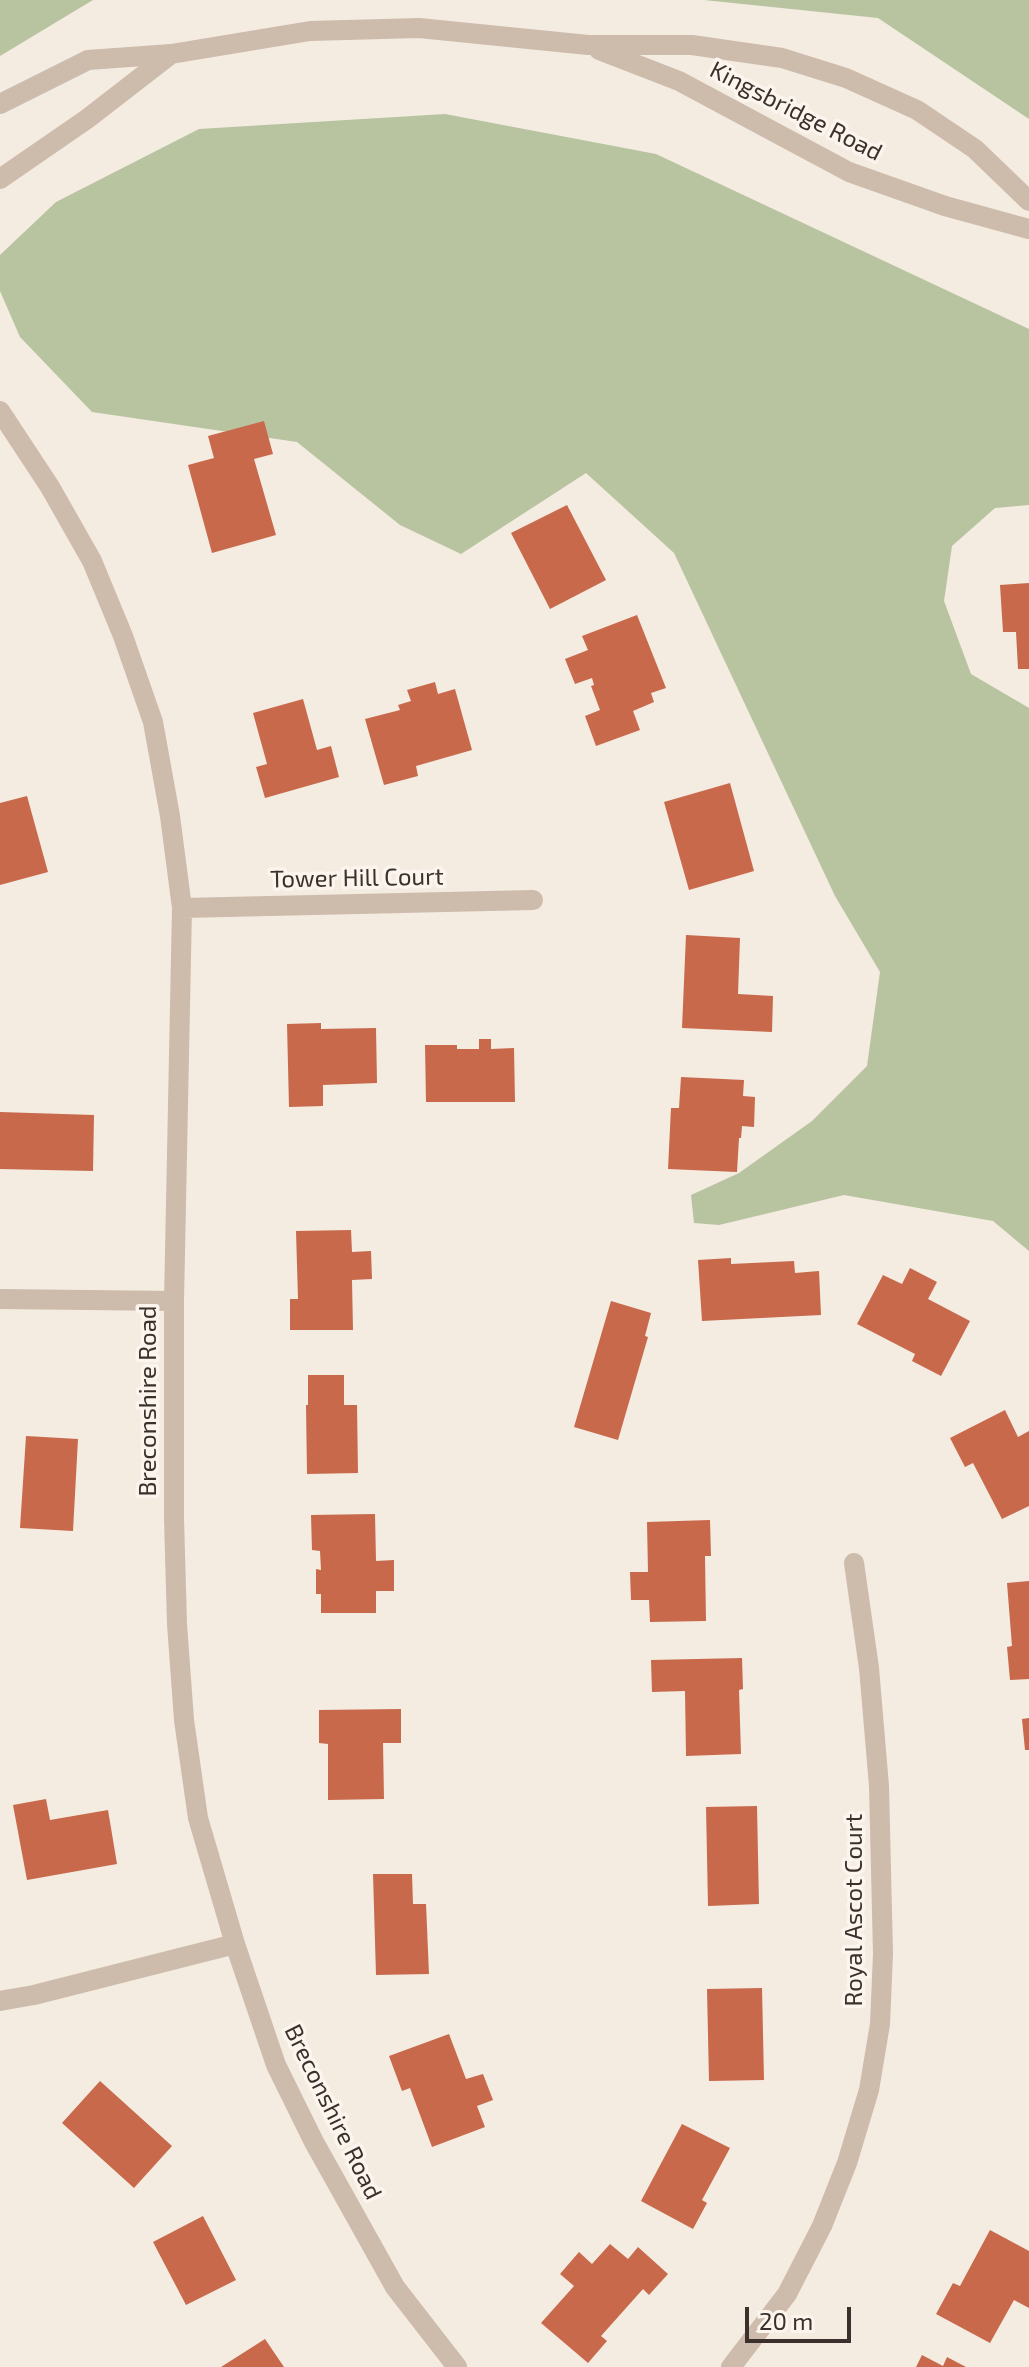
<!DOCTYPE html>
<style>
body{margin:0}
#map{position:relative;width:1029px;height:2367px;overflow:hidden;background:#f4ebe1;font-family:"Exo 2",sans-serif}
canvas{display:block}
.scale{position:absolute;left:745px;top:2307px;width:106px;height:36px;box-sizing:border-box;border:4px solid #3b302b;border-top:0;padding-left:10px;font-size:24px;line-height:28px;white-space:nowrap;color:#3b302b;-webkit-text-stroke:6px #fbf5ee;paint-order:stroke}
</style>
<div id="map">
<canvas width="1029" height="2367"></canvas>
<div class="scale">20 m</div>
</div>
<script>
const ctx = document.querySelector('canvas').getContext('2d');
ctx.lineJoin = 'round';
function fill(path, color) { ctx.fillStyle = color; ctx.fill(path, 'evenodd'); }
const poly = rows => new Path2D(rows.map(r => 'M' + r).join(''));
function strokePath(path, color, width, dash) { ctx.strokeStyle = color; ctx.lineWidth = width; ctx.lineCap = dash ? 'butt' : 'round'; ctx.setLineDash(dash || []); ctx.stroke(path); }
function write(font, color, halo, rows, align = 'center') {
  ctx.font = font + ' "Exo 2",sans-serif'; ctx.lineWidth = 7; ctx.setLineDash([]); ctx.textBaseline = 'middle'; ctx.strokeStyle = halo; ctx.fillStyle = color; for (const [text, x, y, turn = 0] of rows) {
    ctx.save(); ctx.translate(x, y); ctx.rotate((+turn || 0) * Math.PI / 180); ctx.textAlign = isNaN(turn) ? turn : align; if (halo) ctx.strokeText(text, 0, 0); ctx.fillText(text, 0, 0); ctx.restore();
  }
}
fill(poly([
 [0,0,93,0,0,56],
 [704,0,1029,0,1029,119,878,18],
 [445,114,656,154,1029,329,1029,505,995,508,952,546,944,601,971,674,1029,708,1029,1251,993,1221,844,1195,719,1225,694,1223,691,1195,739,1173,812,1121,867,1066,880,972,835,896,674,553,586,473,461,554,400,525,297,442,92,412,20,337,0,291,0,255,56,202,199,129]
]), '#b8c4a0');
fill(poly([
 [264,421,273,454,254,459,276,535,212,553,188,465,214,458,208,436],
 [567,505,606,580,550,609,511,533],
 [1029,583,1029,669,1018,669,1016,632,1003,632,1000,585],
 [637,615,666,688,651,693,654,702,633,711,640,730,596,746,585,716,600,710,591,686,594,685,592,678,575,684,565,659,588,650,582,636],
 [435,682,438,694,455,689,472,750,416,766,418,776,384,785,365,719,400,710,398,705,411,701,407,690],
 [303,699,317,750,331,746,339,777,265,798,256,767,267,764,253,713],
 [730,783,754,871,689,890,664,802],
 [27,796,48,872,0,885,0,803],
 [686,935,740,938,738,994,773,996,772,1032,682,1028],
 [321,1023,321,1029,376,1028,377,1083,323,1085,323,1106,289,1107,287,1024],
 [479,1039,491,1039,491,1049,514,1048,515,1102,426,1102,425,1045,457,1045,457,1049,479,1049],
 [681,1077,744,1080,743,1096,755,1097,754,1127,742,1126,741,1138,739,1138,737,1172,668,1169,671,1108,679,1108],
 [0,1112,94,1115,93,1171,0,1169],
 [351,1230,352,1252,371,1251,372,1279,352,1280,353,1330,290,1330,290,1299,298,1299,296,1231],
 [731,1258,731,1264,794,1261,795,1273,819,1271,821,1315,702,1321,698,1260],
 [910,1268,937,1282,928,1299,970,1321,941,1376,912,1361,915,1354,857,1324,883,1275,902,1284],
 [611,1301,651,1313,645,1336,648,1337,618,1440,574,1427],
 [308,1375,344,1375,344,1405,357,1405,358,1473,307,1474,306,1405,308,1405],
 [1005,1410,1018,1437,1029,1431,1029,1506,1002,1519,973,1463,965,1467,950,1438],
 [26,1436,78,1439,73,1531,20,1528],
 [375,1514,376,1561,394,1560,394,1591,376,1591,376,1613,321,1613,321,1594,316,1594,316,1569,321,1570,320,1551,312,1550,311,1515],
 [710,1520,711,1556,705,1556,706,1621,650,1622,649,1600,631,1600,630,1572,648,1572,647,1522],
 [1029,1581,1029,1679,1010,1680,1007,1647,1012,1646,1007,1583],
 [742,1658,743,1689,739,1690,741,1754,686,1756,685,1691,652,1692,651,1660],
 [401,1709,401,1743,383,1743,384,1799,328,1800,328,1744,319,1743,319,1710],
 [1029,1718,1029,1750,1025,1750,1022,1719],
 [46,1799,50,1820,108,1810,117,1864,27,1880,13,1805],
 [757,1806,759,1904,708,1906,706,1807],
 [373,1874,412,1874,413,1904,426,1904,429,1974,376,1975],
 [762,1988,764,2080,709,2081,707,1989],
 [449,2034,466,2079,483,2074,493,2100,477,2106,485,2127,432,2147,410,2088,402,2091,389,2056],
 [100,2081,172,2146,134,2188,62,2123],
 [682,2124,730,2148,702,2200,707,2203,693,2229,641,2201],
 [203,2216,236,2280,186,2305,153,2242],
 [990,2230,1029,2251,1029,2308,1014,2300,990,2343,936,2314,953,2283,960,2286],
 [610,2244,628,2259,638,2247,668,2274,649,2295,643,2289,601,2336,607,2341,588,2363,541,2323,574,2286,560,2274,579,2252,592,2264],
 [265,2339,284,2367,221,2367],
 [922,2355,943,2366,947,2357,966,2367,916,2367]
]), '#c8694b');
strokePath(poly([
 [599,50,679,81,849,172,945,206,1029,229],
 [0,104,88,60,171,54,310,31,419,28,588,45,692,45,782,58,846,78,917,110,975,149,1029,201],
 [0,179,87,119,171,54],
 [0,411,50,487,92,561,123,636,153,722,170,816,182,908,174,1301,174,1518,177,1624,184,1720,198,1818,235,1944,276,2065,314,2142,395,2287,457,2367],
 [182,908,533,900],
 [0,1299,174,1301],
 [0,2001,34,1995,235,1944],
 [731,2367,787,2294,822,2226,847,2163,869,2090,880,2024,883,1954,879,1786,869,1668,854,1563]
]), '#cdbbac', 20);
write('24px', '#3b302b', '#fbf5ee', [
 ["Kingsbridge Road",796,111,27],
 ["Tower Hill Court",357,878,-1],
 ["Breconshire Road",148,1401,-90],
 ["Royal Ascot Court",854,1910,-90],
 ["Breconshire Road",333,2112,64]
]);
</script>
